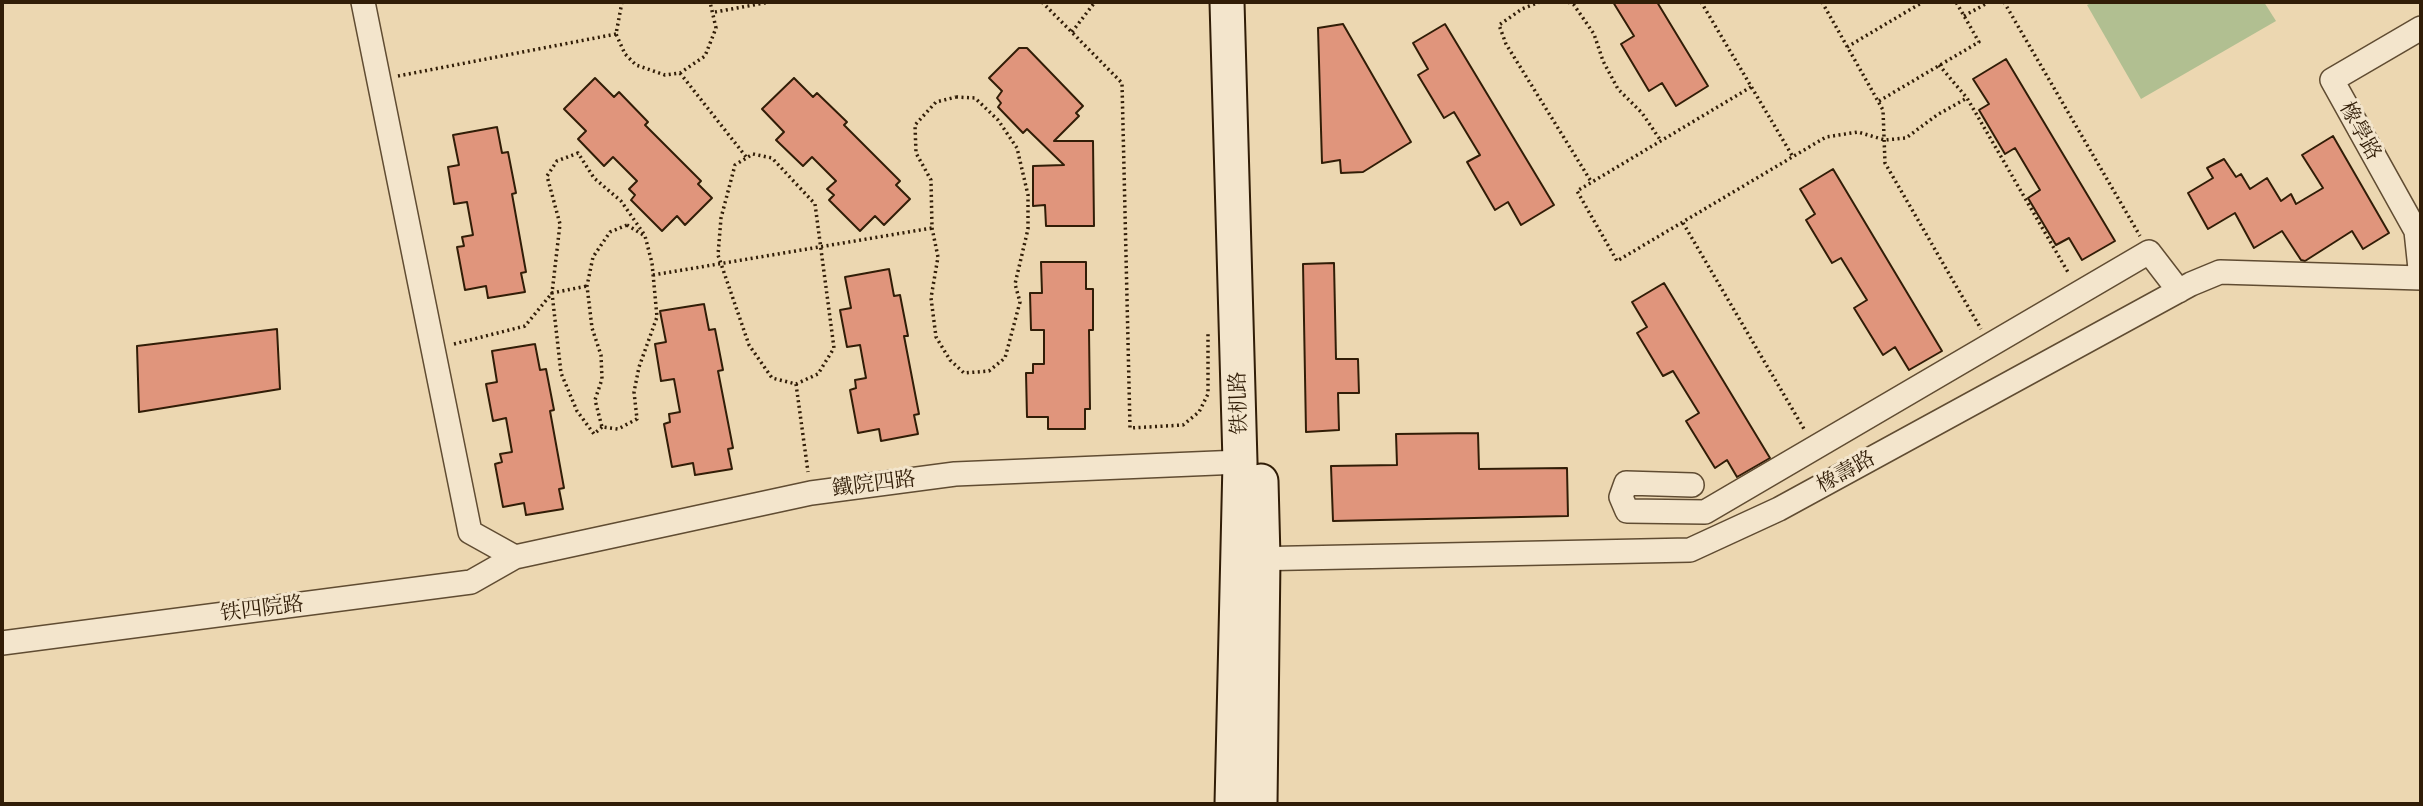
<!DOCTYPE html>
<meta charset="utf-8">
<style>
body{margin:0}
#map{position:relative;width:2423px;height:806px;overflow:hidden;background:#ecd7b1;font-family:"Libre Caslon Text",serif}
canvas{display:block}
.frame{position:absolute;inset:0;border:4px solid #311d07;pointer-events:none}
</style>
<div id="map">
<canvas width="2423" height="806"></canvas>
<div class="frame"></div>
</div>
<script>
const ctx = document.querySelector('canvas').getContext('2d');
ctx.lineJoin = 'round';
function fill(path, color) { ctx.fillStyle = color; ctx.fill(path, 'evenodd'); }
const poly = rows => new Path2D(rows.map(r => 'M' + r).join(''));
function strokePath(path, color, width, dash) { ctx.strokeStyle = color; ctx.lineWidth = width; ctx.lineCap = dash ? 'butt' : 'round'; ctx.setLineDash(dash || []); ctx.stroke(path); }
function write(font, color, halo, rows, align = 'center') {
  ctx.font = font + ' "Libre Caslon Text","Noto Serif SC",serif'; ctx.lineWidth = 6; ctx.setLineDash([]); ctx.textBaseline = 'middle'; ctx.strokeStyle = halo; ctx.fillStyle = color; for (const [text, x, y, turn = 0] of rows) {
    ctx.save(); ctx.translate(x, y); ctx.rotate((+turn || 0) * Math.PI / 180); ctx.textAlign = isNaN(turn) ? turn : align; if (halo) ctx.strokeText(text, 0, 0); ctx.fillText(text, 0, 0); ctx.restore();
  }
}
fill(poly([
 [2093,2,2264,2,2276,21,2141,99,2087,5]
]), '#b1bf91');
const building = poly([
 [1613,2,1657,2,1708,86,1676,106,1662,83,1649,91,1621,44,1634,36,1613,2],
 [1343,24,1411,142,1363,172,1341,173,1340,160,1322,163,1318,28,1343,24],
 [1445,24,1554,205,1521,225,1508,202,1495,210,1467,162,1480,155,1454,112,1444,118,1418,75,1428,69,1413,43,1445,24],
 [1019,48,1027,48,1083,106,1076,113,1079,116,1054,141,1093,141,1094,226,1046,226,1045,205,1033,206,1033,166,1064,165,1027,129,1023,133,998,107,1001,103,997,98,1002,91,989,78,1019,48],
 [2006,59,2115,241,2082,260,2069,238,2056,245,2028,198,2040,190,2015,148,2005,154,1979,110,1989,104,1973,79,2006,59],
 [595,78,614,97,619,92,648,122,645,125,701,181,698,184,712,198,685,225,677,216,662,231,631,200,635,195,629,189,637,181,613,157,604,166,578,139,586,131,564,109,595,78],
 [794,78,813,97,817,93,847,122,844,125,900,181,896,185,910,199,884,225,875,216,860,231,829,200,834,195,827,189,836,181,812,157,803,166,776,140,784,132,762,109,794,78],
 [497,127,502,153,508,152,516,193,512,194,526,272,521,273,525,292,488,298,486,286,465,290,457,247,464,246,462,237,473,235,467,202,454,204,448,167,459,165,453,135,497,127],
 [2333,136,2389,233,2363,249,2352,231,2305,261,2301,260,2282,231,2254,248,2235,213,2208,229,2188,193,2213,178,2207,168,2224,159,2236,177,2241,174,2250,189,2267,178,2281,201,2291,194,2296,204,2323,188,2302,155,2333,136],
 [1833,169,1942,351,1909,370,1895,347,1883,355,1854,308,1867,300,1841,258,1832,263,1806,220,1815,214,1800,189,1833,169],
 [1041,262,1086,262,1086,289,1093,289,1093,330,1089,330,1090,409,1085,409,1085,429,1048,429,1048,417,1027,417,1026,373,1033,373,1033,364,1044,364,1044,330,1031,330,1030,293,1042,293,1041,262],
 [1334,263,1336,359,1358,359,1359,393,1338,393,1339,430,1306,432,1303,264,1334,263],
 [889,269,894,296,900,295,908,336,904,336,919,414,914,415,918,434,881,441,879,429,858,433,850,390,856,388,855,380,866,378,860,345,847,347,840,310,851,308,845,277,889,269],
 [1664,283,1770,458,1737,477,1727,460,1715,468,1686,421,1699,413,1673,371,1663,376,1637,333,1647,327,1632,302,1664,283],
 [704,304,709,330,715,329,723,370,718,371,733,448,728,449,732,469,695,475,693,463,672,467,664,424,670,422,669,414,680,412,674,379,661,381,655,344,666,342,660,311,704,304],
 [277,329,280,389,139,412,137,346,277,329],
 [535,344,540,370,546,369,554,410,550,411,564,488,559,489,563,509,526,515,524,503,503,507,495,464,502,462,500,454,512,452,506,418,493,421,486,384,497,382,492,351,535,344],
 [1478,433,1479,469,1567,468,1568,516,1333,521,1331,466,1397,465,1396,434,1478,433]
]);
fill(building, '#e0957c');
strokePath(building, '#311d07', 2);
const street = poly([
 [363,2,470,532,515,557],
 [2421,278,2416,231,2332,80,2421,28],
 [1692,485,1626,483,1621,497,1627,511,1705,512,2149,252,2179,291],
 [1249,559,1690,550,1779,509,2191,284,2220,272,2421,278],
 [2,643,471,582,515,557,811,493,955,474,1240,462]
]);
const secondary = poly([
 [1227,2,1240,462,1232,804],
 [1260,804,1263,558,1261,481]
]);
strokePath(street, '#604c32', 26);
strokePath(secondary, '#311d07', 37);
strokePath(poly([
 [622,2,616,34,625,54,636,65,665,75,680,73,705,56,716,28,710,2],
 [1042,2,1122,83,1130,428,1183,425,1199,412,1208,394,1208,333],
 [1540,2,1522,9,1499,25,1506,44,1592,183],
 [1568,2,1574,5,1594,34,1603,61,1618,89,1642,113,1661,141],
 [1701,2,1793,157],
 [1822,2,1883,110,1885,163,1981,329],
 [2004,2,2140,236],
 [715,12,770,2],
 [1964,16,1989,2],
 [1072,32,1095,2],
 [1847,47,1923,2],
 [1939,65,1967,98,2069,274],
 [680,73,747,158],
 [398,76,616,34],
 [1751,87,1577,191,1617,261,1826,137,1858,132,1885,140,1906,138,1937,115,1967,98],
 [956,97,975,98,998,120,1017,148,1028,195,1028,229,1015,284,1020,302,1005,358,989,371,964,373,950,360,936,337,931,298,938,257,932,228,931,180,916,153,915,125,936,102,956,97],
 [1879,101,1979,42,1956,2],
 [753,154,772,158,815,204,834,348,818,374,796,384,772,378,749,345,718,255,721,218,735,165,753,154],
 [1683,223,1804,429],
 [627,225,645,236,652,263,657,317,639,367,634,392,637,419,618,429,602,427,595,400,602,379,601,355,592,328,587,286,593,257,610,232,627,225],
 [653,275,932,228],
 [454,344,525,326,552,293,587,286],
 [796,384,808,472],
 [602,427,594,434,577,411,561,373,552,293,560,224,547,176,557,161,578,153,594,178,621,201,644,234]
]), '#311d07', 3.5, [2, 3.5]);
strokePath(street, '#f3e5cc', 23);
strokePath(secondary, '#f3e5cc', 33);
write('21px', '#311d07', '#f3e5cc', [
 ["橡學路",2360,131,61],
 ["铁机路",1239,403,-92],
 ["橡壽路",1846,472,-29],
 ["鐵院四路",874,484,-7],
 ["铁四院路",262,609,-7]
]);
</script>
